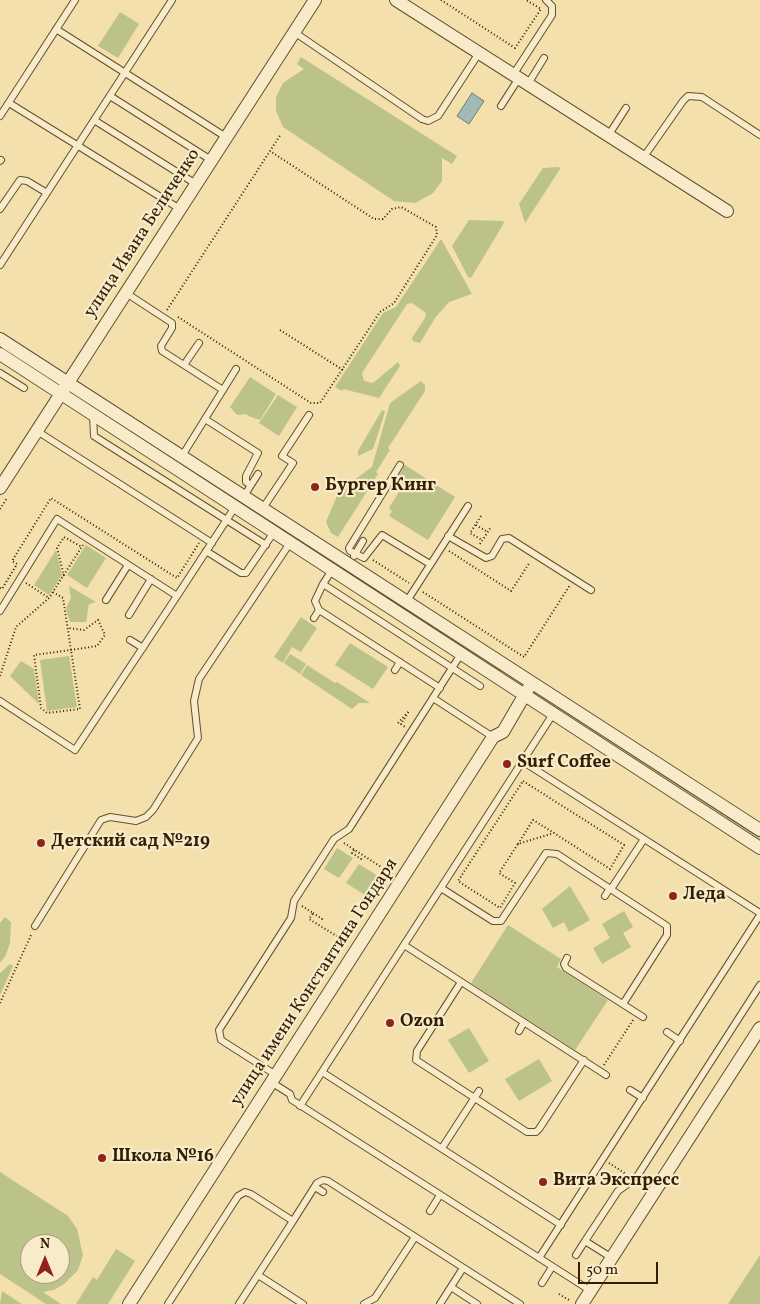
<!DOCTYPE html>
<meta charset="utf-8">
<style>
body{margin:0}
#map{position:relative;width:760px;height:1304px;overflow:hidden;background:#f3e0ad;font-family:Vollkorn,serif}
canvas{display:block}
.north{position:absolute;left:20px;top:1234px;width:50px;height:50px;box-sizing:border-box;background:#f7ebca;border:1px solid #a9997a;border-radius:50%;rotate:0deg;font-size:14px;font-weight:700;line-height:20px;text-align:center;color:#331f02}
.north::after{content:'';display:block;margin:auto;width:18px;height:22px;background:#8f2418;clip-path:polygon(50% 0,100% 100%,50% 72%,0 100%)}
.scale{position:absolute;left:578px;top:1262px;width:80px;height:22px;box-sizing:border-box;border:2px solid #331f02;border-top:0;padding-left:6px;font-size:15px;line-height:18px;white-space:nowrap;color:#331f02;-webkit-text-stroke:4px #f7ebca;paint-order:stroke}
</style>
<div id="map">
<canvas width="760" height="1304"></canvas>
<div class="north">N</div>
<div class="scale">50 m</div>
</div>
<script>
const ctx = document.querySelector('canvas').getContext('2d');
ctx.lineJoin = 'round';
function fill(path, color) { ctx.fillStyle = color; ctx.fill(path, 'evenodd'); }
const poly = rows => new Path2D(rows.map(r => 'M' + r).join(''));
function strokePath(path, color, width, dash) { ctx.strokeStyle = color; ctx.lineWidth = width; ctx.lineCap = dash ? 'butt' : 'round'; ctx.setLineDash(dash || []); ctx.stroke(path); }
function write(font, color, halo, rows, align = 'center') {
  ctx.font = font + ' Vollkorn,serif'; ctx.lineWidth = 4.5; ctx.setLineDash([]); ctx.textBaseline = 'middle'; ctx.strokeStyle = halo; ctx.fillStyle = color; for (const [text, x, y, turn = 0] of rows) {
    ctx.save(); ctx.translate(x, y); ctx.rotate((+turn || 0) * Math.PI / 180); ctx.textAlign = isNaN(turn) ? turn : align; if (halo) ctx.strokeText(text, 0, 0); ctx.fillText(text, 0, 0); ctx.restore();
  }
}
fill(poly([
 [120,12,139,24,118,58,98,46],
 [301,57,457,156,452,164,442,158,442,181,433,193,415,203,394,201,283,127,276,111,276,97,283,83,304,69,297,64],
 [559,167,560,169,525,223,519,204,543,168],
 [469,220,503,221,504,223,471,278,468,277,452,246],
 [441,239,472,294,449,302,435,318,420,343,413,341,412,338,425,318,426,313,412,303,407,304,362,373,364,381,373,383,398,362,400,366,379,398,343,389,342,391,335,387,383,313,396,307],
 [250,377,276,394,260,420,248,416,247,414,237,415,230,407],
 [421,381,425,385,425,391,388,448,390,450,376,472,378,474,338,537,331,533,326,522,339,491,372,467,390,403],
 [278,395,297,407,279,436,259,423],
 [81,396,502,668,500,672,79,400],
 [382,410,385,412,373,449,358,456,358,451],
 [405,465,455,497,428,540,389,516,392,511,389,508,400,490,392,485],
 [86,545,106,558,87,588,67,575],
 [56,550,62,575,49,595,34,585],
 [69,586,96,602,89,604,86,622,70,622,66,609,71,598],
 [301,617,317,628,301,652,292,647,283,663,274,657],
 [350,643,388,667,373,689,335,665],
 [290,654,306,664,300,674,284,663],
 [69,656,77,707,47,711,40,660],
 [21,661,34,669,39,704,10,676],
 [307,665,335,683,337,682,370,703,359,703,352,709,301,675],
 [536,690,760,835,760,840,534,693],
 [337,848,353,858,339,878,324,869],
 [359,864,381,878,368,897,346,883],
 [570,886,590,920,569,932,564,922,553,928,542,909],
 [624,911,633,927,623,933,631,947,602,964,593,948,610,938,602,924],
 [5,917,11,922,10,943,6,955,0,963,0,923],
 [508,925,561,959,557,967,608,1000,575,1050,471,983],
 [10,964,13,966,0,995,0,973],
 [469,1028,489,1061,469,1073,448,1040],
 [539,1059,552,1081,519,1101,505,1079],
 [0,1172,68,1216,77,1229,83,1255,78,1270,64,1284,54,1290,43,1292,61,1304,46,1304,0,1274],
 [30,1244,60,1244,60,1274,30,1274],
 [116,1249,135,1261,108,1304,76,1304,93,1277,97,1280],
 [760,1255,760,1304,728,1304],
 [2,1291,22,1304,0,1304]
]), '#bbc28a');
const water = poly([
 [472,93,484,101,469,124,457,116,472,93]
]);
fill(water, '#a0bab5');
strokePath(water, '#747c6d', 1);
const service = poly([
 [56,29,226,137],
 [294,32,422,119,428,121,438,116,479,53],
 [513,75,552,15,552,6,546,0],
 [528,84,544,58],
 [110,96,211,160],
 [9,103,180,209],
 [501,106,519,78],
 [0,116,75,0],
 [94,120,196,184],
 [608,136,626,108],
 [643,158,683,101,688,96,702,97,760,135],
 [0,161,1,160],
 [0,209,20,180,27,181,47,193],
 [0,265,172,0],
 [126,293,172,323,172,328,161,346,162,351,223,390],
 [184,365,199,343],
 [0,373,24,388],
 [93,415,94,436,266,545],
 [205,419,258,453,246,476,246,482,251,485],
 [37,431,212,543],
 [182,456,236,369],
 [400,465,349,548,350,551,364,558,382,535,430,564],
 [244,496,258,474],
 [263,508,293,463,282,456,309,415],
 [448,536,486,558,492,556,502,539,509,538,591,590],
 [206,551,241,573,246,573,274,532],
 [354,556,363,541],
 [332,570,323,584,480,686],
 [323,584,315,601,319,610,440,688],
 [106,600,128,565],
 [407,601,468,506],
 [0,611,57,519,177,596,235,507],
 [129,615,151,579],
 [314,618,319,610],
 [130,640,143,648],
 [395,670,400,662],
 [433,698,493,737],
 [0,701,75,750,177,596],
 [522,761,760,913],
 [441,888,493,921,501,921,546,853,557,854,667,926,667,935,623,1004],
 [611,889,644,839],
 [605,896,610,888],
 [35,926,101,820,110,817,136,821,146,817,153,810,198,738,194,701,199,679,290,543],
 [404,945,606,1075],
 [567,958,564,964,566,968,643,1017],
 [461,982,417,1051,416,1060,527,1132,536,1132,539,1129,584,1060],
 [519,1031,524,1022],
 [667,1032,680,1041],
 [322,1072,561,1225],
 [276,1075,221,1040,219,1030,291,918,294,901,334,839,349,829,461,654],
 [271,1082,290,1094,292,1100,591,1291],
 [630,1090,643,1098],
 [300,1106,553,714],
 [442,1148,479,1091],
 [315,1187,323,1192],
 [430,1211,440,1195],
 [293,1221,317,1183,323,1180,328,1181,520,1304],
 [576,1255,585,1241],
 [539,1258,760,915],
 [612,1258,585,1241,618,1191,636,1178,760,985],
 [258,1275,303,1304],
 [542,1283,552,1267],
 [451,1287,477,1304],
 [168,1304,238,1196,245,1192,251,1194,293,1221,239,1304],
 [364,1304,375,1298,415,1237],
 [440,1304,463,1268]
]);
const minor = poly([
 [396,0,727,211],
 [0,339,760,830],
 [0,354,760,848],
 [0,488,315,0],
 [129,1304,493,737,503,732,528,689],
 [582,1304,760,1028]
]);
strokePath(service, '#634f2d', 8);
strokePath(minor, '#634f2d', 14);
strokePath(poly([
 [441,0,515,48,541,9,526,0],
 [167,310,281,134],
 [178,317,311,403,320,403,380,312,394,303,437,235,436,227,401,207,392,209,383,219,374,219,270,151],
 [280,330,343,370],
 [0,509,7,498],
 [481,516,470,533,482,540],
 [476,525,488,532],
 [480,544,491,527],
 [449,551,511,591,530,562],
 [373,560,409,583],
 [64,576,57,548,64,537,82,547],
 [26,583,49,598],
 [0,588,2,589,17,564,12,561,51,498,177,578,199,543],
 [53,592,63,598,71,650,80,709,47,713,41,708,34,655,71,650,97,646,105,635,98,620,84,630,68,628],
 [423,592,524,657,570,585],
 [0,676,16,627,49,598,83,545],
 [398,723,409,711,401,724,405,727],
 [523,781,624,845,610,869,554,833,518,844,499,873,515,883,500,908,458,881,523,781],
 [344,843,392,874],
 [518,844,533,820,554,833],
 [354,850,352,853,361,859,360,861],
 [302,906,313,913,309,919,348,943],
 [313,913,322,919,323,917],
 [0,1003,32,933],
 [604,1065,633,1020],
 [609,1163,626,1174],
 [559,1294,569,1300]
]), '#331f02', 2, [1, 2.5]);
strokePath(service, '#f7ebca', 6);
strokePath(minor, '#f7ebca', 12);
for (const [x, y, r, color] of [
 [315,487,5,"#8f2418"],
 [507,764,5,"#8f2418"],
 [41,843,5,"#8f2418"],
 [673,896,5,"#8f2418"],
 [390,1023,5,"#8f2418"],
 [102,1158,5,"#8f2418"],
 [543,1182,5,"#8f2418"]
]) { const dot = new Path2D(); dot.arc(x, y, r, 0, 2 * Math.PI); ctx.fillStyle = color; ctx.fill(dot); strokePath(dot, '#f7ebca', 2); }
write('18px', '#331f02', '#f7ebca', [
 ["улица Ивана Беличенко",143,234,-57],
 ["улица имени Константина Гондаря",315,983,-57]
]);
write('bold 18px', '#331f02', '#f7ebca', [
 ["Бургер Кинг",325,487],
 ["Surf Coffee",517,764],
 ["Детский сад №219",51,843],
 ["Леда",683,896],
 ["Ozon",400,1023],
 ["Школа №16",112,1158],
 ["Вита Экспресс",553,1182]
], 'left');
</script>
